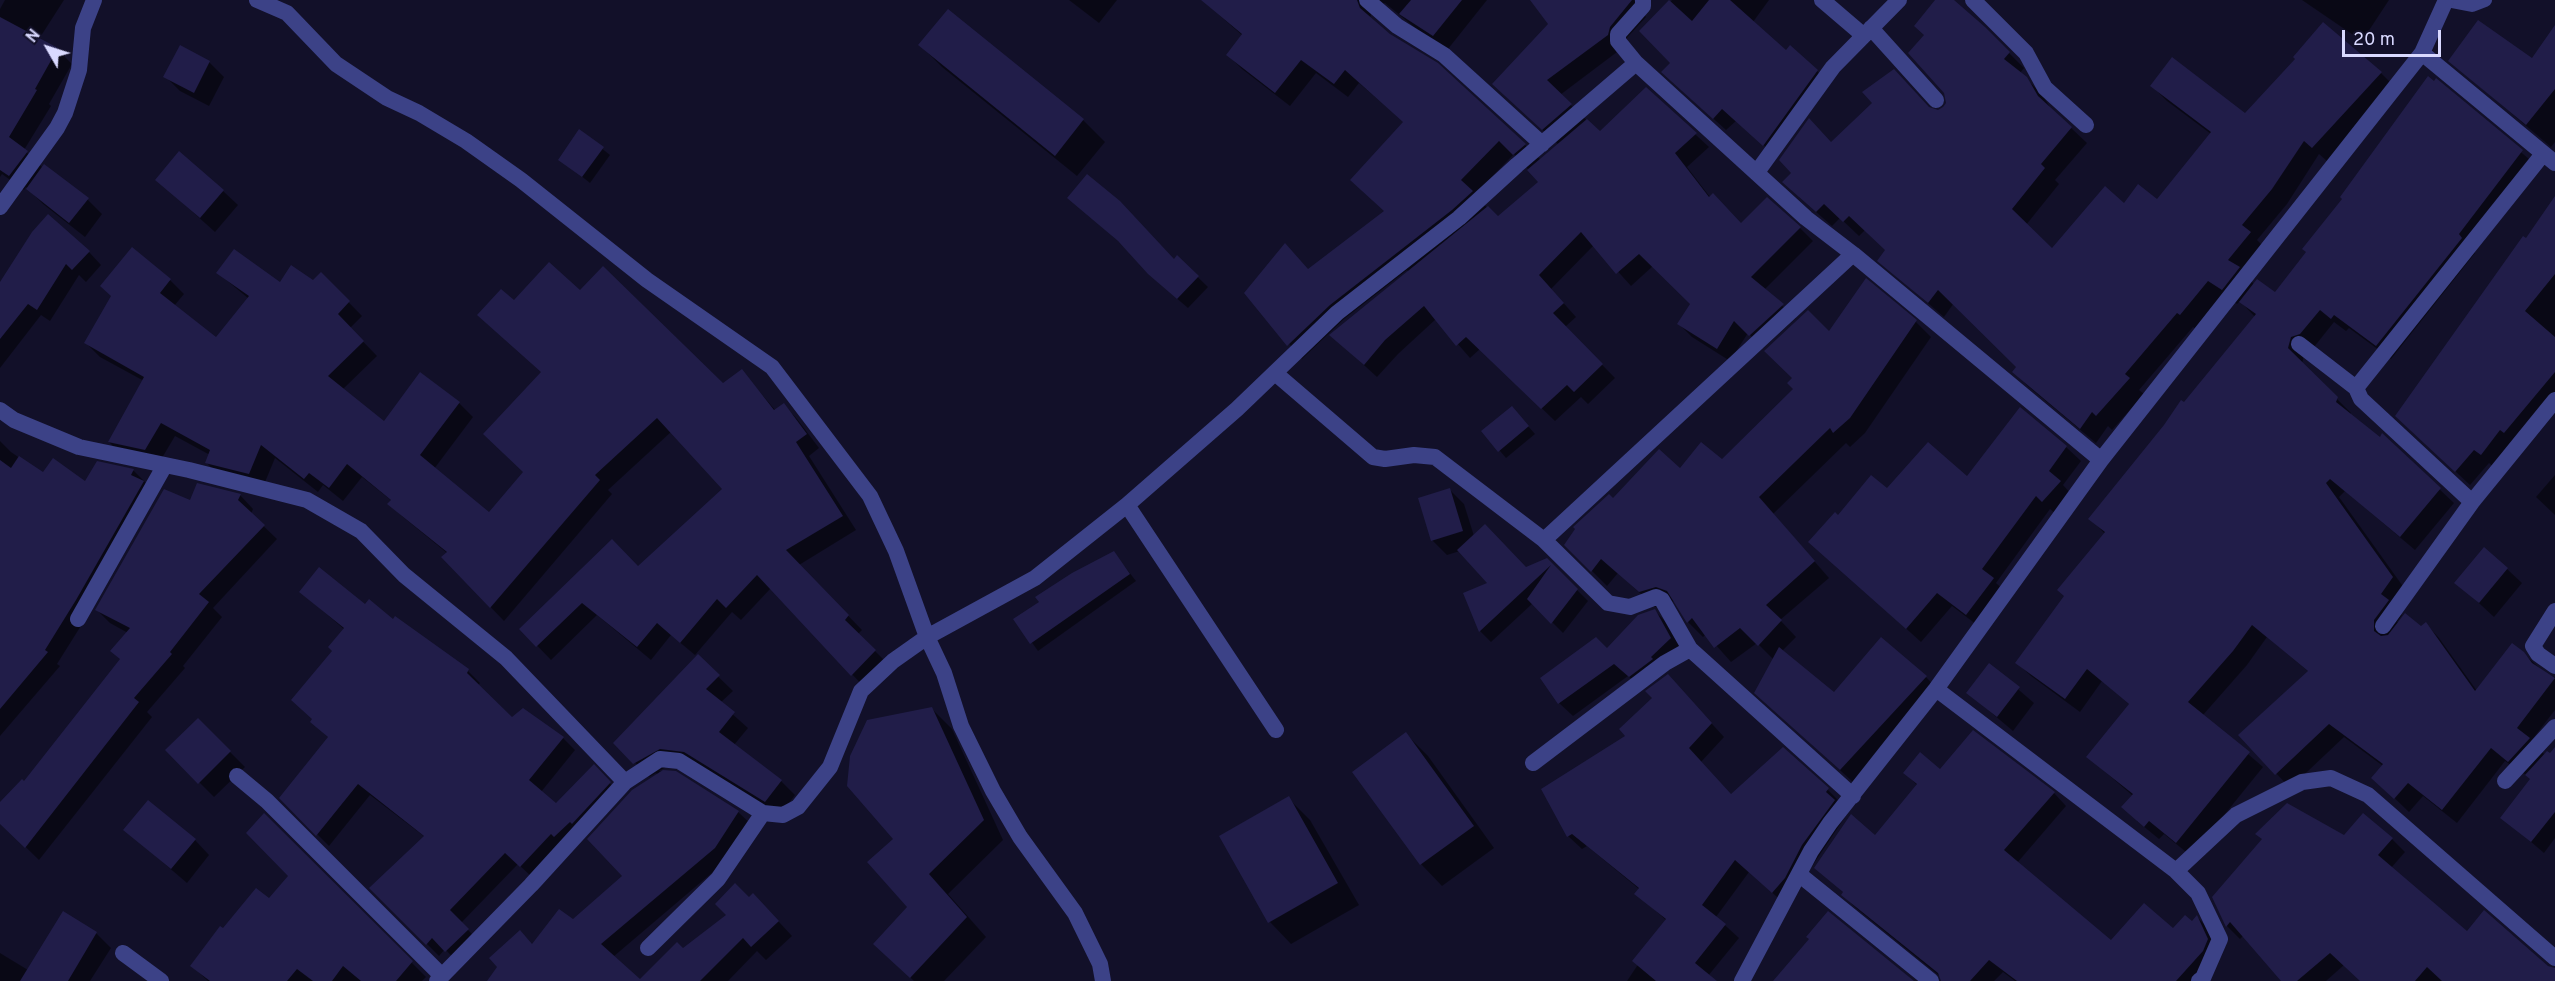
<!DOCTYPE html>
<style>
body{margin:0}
#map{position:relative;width:2555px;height:981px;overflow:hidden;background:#121029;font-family:Overpass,sans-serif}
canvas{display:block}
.north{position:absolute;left:18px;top:18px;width:60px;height:60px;-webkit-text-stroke:4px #121029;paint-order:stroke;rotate:309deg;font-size:16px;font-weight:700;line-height:24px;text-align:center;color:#d9d9ff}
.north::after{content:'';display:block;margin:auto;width:21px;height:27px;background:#d9d9ff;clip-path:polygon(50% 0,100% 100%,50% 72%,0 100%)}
.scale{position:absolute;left:2342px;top:30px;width:99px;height:27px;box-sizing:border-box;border:3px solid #d9d9ff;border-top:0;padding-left:8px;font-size:18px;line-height:21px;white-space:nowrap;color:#d9d9ff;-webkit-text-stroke:4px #121029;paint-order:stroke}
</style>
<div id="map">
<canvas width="2555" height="981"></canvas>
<div class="north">N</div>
<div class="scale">20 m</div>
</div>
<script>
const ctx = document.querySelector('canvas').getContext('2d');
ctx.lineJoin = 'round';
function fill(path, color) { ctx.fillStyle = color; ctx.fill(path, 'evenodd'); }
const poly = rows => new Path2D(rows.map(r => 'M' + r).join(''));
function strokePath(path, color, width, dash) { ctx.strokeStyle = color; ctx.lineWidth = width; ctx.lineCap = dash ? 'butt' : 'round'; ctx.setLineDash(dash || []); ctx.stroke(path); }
fill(poly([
 [5,0,64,0,39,39,57,49,72,64,49,104,51,106,24,150,43,168,88,200,102,214,85,237,43,204,26,187,24,190,2,174,0,177,0,9],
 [1069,0,1117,0,1099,23],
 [1202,0,1487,0,1448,49,1419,31,1385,3,1373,7,1370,18,1525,145,1541,160,1559,145,1508,98,1550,24,1540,0,1634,0,1646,17,1624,41,1621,49,1560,95,1600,133,1646,89,1709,147,1687,167,1710,197,1742,225,1767,199,1800,228,1813,241,1764,290,1796,318,1763,348,1748,333,1730,361,1692,337,1679,324,1691,304,1653,266,1631,286,1594,245,1551,289,1576,317,1565,327,1615,378,1588,404,1581,397,1555,421,1480,349,1470,358,1436,319,1398,354,1377,377,1331,335,1409,272,1407,270,1344,319,1302,359,1246,293,1309,271,1386,211,1405,123,1359,83,1348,97,1316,73,1290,106,1242,69,1228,55,1243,36],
 [1514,154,1540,182,1498,218,1474,195],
 [1672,0,1769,0,1753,22,1786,52,1817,71,1830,84,1777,157,1736,121,1726,130,1676,85,1673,63,1641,31],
 [1937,0,1951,0,2009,53,2024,68,2020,73,2042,94,2051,109,2087,143,2055,180,2059,184,2026,225,2052,251,2125,205,2157,201,2211,134,2167,101,2152,86,2246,115,2381,73,2396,88,2328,162,2319,154,2287,204,2257,240,2265,248,2244,274,2255,285,2275,294,2436,80,2536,165,2471,249,2475,253,2391,359,2349,328,2346,331,2334,322,2314,347,2305,351,2302,364,2351,413,2350,415,2380,439,2383,436,2454,503,2415,550,2345,491,2339,497,2407,592,2394,608,2402,615,2397,622,2421,628,2426,624,2439,638,2477,691,2523,653,2548,676,2555,677,2555,710,2531,741,2545,755,2555,759,2555,838,2544,853,2502,817,2532,779,2505,761,2457,823,2423,796,2409,812,2387,791,2383,766,2344,737,2290,788,2240,735,2309,672,2267,637,2247,665,2203,715,2263,767,2191,856,2164,834,2159,839,2137,821,2133,796,2088,757,2130,705,2102,681,2080,712,2031,676,2017,663,2066,596,2105,534,2090,518,2255,317,2240,301,2237,304,2224,295,2196,329,2193,327,2139,390,2144,394,2112,430,2108,426,2096,443,2029,387,2014,372,2018,367,1954,303,1944,317,1879,261,1887,250,1865,230,1859,236,1840,218,1832,226,1799,197,1831,144,1930,109,1938,112,1948,103,1926,36],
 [2302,0,2389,0,2362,41],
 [948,11,1083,120,1105,142,1077,176,942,67,920,45],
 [2555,27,2555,142,2551,147,2450,61,2532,60],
 [180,47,209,62,224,77,209,106,180,91,165,76],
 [580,131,610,155,590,183,560,159],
 [157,180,223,191,238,205,215,232],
 [1069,198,1174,261,1177,257,1208,287,1188,308,1160,284,1126,248],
 [2555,199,2555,404,2496,469,2489,463,2470,485,2411,430,2526,240],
 [89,252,101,265,86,282,79,275,50,321,41,315,0,368,0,285],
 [218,273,280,284,313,282,321,274,362,316,350,328,377,356,342,390,384,423,459,403,473,417,434,469,489,514,525,473,542,373,514,303,580,292,723,385,742,371,776,411,784,405,797,419,819,448,809,456,856,530,799,565,862,630,858,634,889,665,865,688,771,588,741,620,732,612,695,655,671,635,651,660,597,615,551,660,521,629,638,567,724,489,671,432,608,490,612,494,504,621,443,558,447,553,403,517,389,504,392,501,362,477,343,501,323,485,318,492,275,458,263,487,220,477,207,463,210,455,175,436,159,463,123,456,109,442,144,381,100,357,86,343,170,280,184,294,174,306,216,339,249,299],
 [1916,322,1931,337,1865,433,1850,447,1846,443,1773,514,1829,578,1780,620,1796,637,1782,651,1834,694,1926,677,1939,691,1854,783,1770,706,1774,660,1757,643,1731,662,1706,634,1703,637,1688,622,1676,603,1672,601,1655,607,1618,573,1607,586,1566,545,1613,500,1680,470,1722,461,1795,389,1829,333],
 [1512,408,1535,434,1506,458,1483,431],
 [0,441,11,452,43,474,86,483,97,463,134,471,146,483,89,613,57,664,60,666,0,736],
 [2066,447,2081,461,2063,485,2074,497,2057,515,2050,509,1996,583,2007,593,1981,628,1952,606,1921,642,1810,542,1839,518,1887,490,1968,478],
 [2555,475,2555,515,2536,497],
 [1449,489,1464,504,1474,536,1526,569,1547,560,1588,601,1563,633,1533,603,1491,642,1480,631,1465,594,1490,584,1460,551,1447,555,1432,540],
 [240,495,253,509,251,514,277,539,213,608,222,617,183,666,185,668,147,712,152,717,39,860,0,822,0,804,24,783,121,659,128,633,110,623,97,610,191,501],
 [1114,553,1136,581,1038,651,1015,619],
 [2507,569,2522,583,2494,617,2456,582],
 [301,592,365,606,393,621,468,671,480,683,478,685,512,719,523,710,563,738,575,750,541,792,557,806,594,767,621,795,533,878,518,864,461,923,480,942,458,963,445,949,439,956,371,888,425,837,370,795,329,846,281,798,329,738,312,722,334,651,345,630],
 [1654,610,1668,624,1684,652,1643,689,1628,676,1573,716,1559,703,1607,650],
 [698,657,733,691,720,703,748,728,734,745,781,781,795,795,780,815,675,762,659,771,675,773,738,812,751,824,727,860,613,957,639,981,489,981,533,945,573,921,624,877,658,775,656,773,649,777,616,743],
 [1990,665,2034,703,2013,731,1968,693],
 [1681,690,1724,737,1701,762,1732,796,1827,789,1841,803,1847,814,1786,905,1749,872,1716,917,1739,938,1708,976,1713,981,1627,981,1667,921,1636,893,1639,889,1587,846,1582,849,1568,836,1628,736],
 [932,709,952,729,1003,840,948,894,986,937,944,981,914,981,895,963,909,907,895,839],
 [198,720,245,767,214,797,167,750],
 [1406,734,1428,756,1494,848,1442,886,1421,864],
 [1940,771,2054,793,2066,806,2017,863,2111,942,2173,930,2192,923,2197,917,2210,930,2221,953,2201,981,2015,981,2003,972,1994,981,1942,981,1942,978,1856,908,1843,895,1844,893,1816,867,1875,837,1918,786,1905,773],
 [1288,798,1310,820,1359,905,1291,944,1270,922,1221,836],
 [264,815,426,977,422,981,208,981,192,966,223,930,269,900,290,876],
 [125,830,195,840,209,855,187,883],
 [2344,837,2392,839,2405,852,2391,868,2468,933,2555,969,2555,981,2361,981,2344,965,2326,981,2283,981,2244,935,2240,939,2227,926,2214,898],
 [749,899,767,909,792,936,766,960,757,951,728,981,640,981],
 [63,913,97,934,111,948,90,981,0,981,0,953,28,970]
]), '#0007');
fill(poly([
 [1201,0,1357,0,1360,8,1390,34,1438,63,1526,144,1513,155,1499,141,1461,180,1473,191,1452,210,1330,305,1287,346,1244,293,1285,243,1308,269,1384,211,1350,180,1403,122,1345,70,1334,84,1301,60,1275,93,1226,55,1242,34],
 [1411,0,1462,0,1433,36,1399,14],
 [1530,0,1632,0,1610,27,1608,35,1547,80,1572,104,1542,130,1492,84,1548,24],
 [1669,0,1692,21,1709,0,1730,0,1786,50,1790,45,1818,70,1763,146,1722,109,1713,119,1661,72,1670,63,1639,31],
 [1935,0,1954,0,1985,27,2010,52,2004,59,2027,77,2038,96,2072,127,2041,164,2045,168,2012,209,2052,248,2105,186,2124,203,2138,184,2157,199,2211,132,2150,86,2172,57,2245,113,2295,59,2293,57,2323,22,2382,72,2312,148,2304,141,2272,189,2242,225,2251,232,2228,260,2240,267,2222,290,2208,281,2180,315,2177,313,2125,374,2130,378,2096,416,2092,412,2080,429,2012,372,2016,367,1938,290,1928,303,1877,261,1885,250,1849,216,1843,222,1824,204,1816,212,1782,182,1791,173,1779,160,1809,118,1831,142,1872,103,1862,92,1894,69,1929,107,1938,110,1943,107,1946,103,1944,93,1908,53,1924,35,1914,26],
 [948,9,1084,119,1055,156,918,45],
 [0,17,58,48,35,89,37,90,9,137,28,151,9,176,0,170],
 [2478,20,2532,58,2555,25,2555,89,2526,125,2448,61],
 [180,45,210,61,194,93,163,77],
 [2428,76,2434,81,2436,78,2523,150,2459,234,2462,238,2376,346,2334,315,2331,319,2320,310,2300,334,2291,337,2288,348,2338,397,2336,402,2380,437,2382,433,2441,488,2400,537,2330,479,2326,483,2393,577,2381,594,2389,600,2374,620,2374,631,2381,636,2388,635,2405,613,2421,626,2426,622,2475,691,2512,643,2524,652,2532,663,2555,678,2517,728,2530,738,2508,762,2491,748,2442,810,2408,783,2394,799,2371,778,2383,764,2329,724,2275,775,2238,735,2308,671,2252,625,2233,651,2188,702,2250,752,2176,843,2149,821,2144,827,2121,807,2133,794,2086,757,2129,704,2087,669,2065,699,2015,663,2064,596,2057,590,2105,532,2088,519,2164,425,2181,400,2184,402,2256,314,2239,302,2257,279,2275,292,2306,252,2302,249,2342,199,2340,197],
 [1646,87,1697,133,1675,153,1709,197,1713,193,1741,223,1767,197,1801,227,1751,277,1784,304,1749,336,1734,321,1717,349,1677,324,1690,304,1639,254,1616,274,1581,232,1539,275,1564,303,1553,313,1603,364,1574,392,1567,385,1541,409,1466,337,1456,346,1424,306,1385,340,1364,365,1329,335,1488,206,1498,216,1538,182,1527,170,1587,119,1600,131],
 [579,129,604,147,582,177,558,160],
 [179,151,224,190,200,218,155,180],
 [44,164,89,198,69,223,26,189],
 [1087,174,1120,201,1174,259,1177,255,1199,276,1177,299,1148,274,1118,241,1067,198],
 [2555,196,2555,274,2525,311,2555,337,2555,372,2504,433,2500,430,2481,455,2474,450,2455,472,2395,416,2523,236,2526,238],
 [48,214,90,251,72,270,66,264,37,310,28,304,0,339,0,282,32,232],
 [132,247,171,279,160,293,216,337,249,296,216,273,234,249,280,282,291,265,313,280,321,272,350,301,338,314,364,341,328,376,384,421,420,372,460,402,420,455,489,512,523,472,483,434,541,372,477,315,501,289,514,300,549,262,580,290,603,266,723,383,742,369,774,410,784,403,807,434,796,442,843,516,786,550,849,615,845,620,876,650,851,676,757,575,726,608,717,599,680,643,657,623,637,647,582,603,536,647,519,629,612,539,638,566,722,489,657,418,595,475,600,480,490,608,441,557,447,552,387,504,391,500,347,464,329,488,309,473,304,479,261,445,249,474,205,463,210,450,161,423,145,450,108,442,144,377,84,343,111,296,100,286],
 [1866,278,1917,320,1850,418,1833,433,1830,428,1759,497,1815,561,1766,605,1782,620,1758,646,1740,628,1714,648,1692,618,1687,623,1667,591,1656,587,1639,592,1601,559,1591,572,1564,545,1575,529,1573,527,1609,494,1613,498,1659,449,1680,468,1701,442,1722,459,1793,389,1787,383,1792,378,1764,351,1808,310,1829,331],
 [1512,406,1529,426,1498,452,1481,431],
 [2020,407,2067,446,2049,471,2061,481,2042,502,2036,496,1982,569,1994,578,1966,615,1937,593,1906,629,1808,542,1835,512,1838,515,1871,475,1887,488,1928,442,1967,476],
 [19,456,43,472,53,458,85,481,97,461,134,469,131,475,144,481,76,600,45,650,48,652,0,709,0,460,11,468],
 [197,483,241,494,238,500,265,525,199,594,209,602,170,652,172,654,134,698,139,702,25,848,0,824,0,802,22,779,24,781,120,659,110,651,130,628,95,610,164,489,190,500],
 [1450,488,1463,531,1431,541,1418,498],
 [1485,524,1526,567,1547,558,1578,589,1551,624,1527,599,1551,565,1479,632,1463,593,1487,583,1457,550],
 [2484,547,2508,568,2479,603,2454,583],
 [1114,551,1130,574,1030,644,1013,619,1039,602,1035,597,1072,573],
 [319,567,365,604,369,599,393,619,395,616,469,669,467,673,512,717,523,708,564,737,529,780,556,803,594,764,611,782,572,824,570,822,554,837,551,834,520,867,505,853,450,910,469,929,445,952,432,938,426,945,369,888,424,836,358,784,316,836,279,798,328,737,310,722,312,719,291,700,332,651,328,647,344,628,299,592],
 [1655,609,1671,638,1651,657,1653,659,1629,677,1614,664,1558,704,1540,678,1596,637,1607,648,1638,615],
 [1881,637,1927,676,1840,770,1754,693,1779,647,1834,692],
 [698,654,720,675,706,689,735,712,719,732,782,780,765,802,684,752,660,749,633,764,613,743],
 [1989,663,2020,687,1997,717,1966,693],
 [1668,674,1712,723,1689,748,1731,794,1783,747,1829,788,1826,792,1835,800,1802,845,1785,878,1772,893,1735,860,1702,905,1726,924,1695,963,1717,981,1656,981,1632,961,1666,919,1634,894,1639,888,1572,834,1567,837,1541,789,1625,736,1619,729,1652,698,1645,691],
 [932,707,984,820,929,874,967,917,910,978,873,944,907,907,867,862,893,839,847,786,850,756,867,720],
 [198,718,231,751,198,784,165,750],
 [1973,730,2055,792,2004,850,2111,940,2144,903,2173,928,2185,915,2192,921,2197,915,2208,939,2203,951,2176,981,2017,981,1989,960,1970,981,1941,981,1938,973,1841,895,1843,892,1814,868,1851,814,1875,835,1917,784,1903,773,1920,752,1940,769],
 [1406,732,1474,826,1420,865,1352,772],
 [2555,747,2555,812,2531,842,2500,818,2530,779,2525,775,2547,751,2550,753],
 [663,770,676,771,739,811,715,848,601,944,640,979,677,942,683,948,726,915,715,904,735,883,749,897,753,893,779,921,751,947,743,938,700,981,487,981,497,967,489,958,520,930,532,944,559,909,573,919,622,876,587,839,632,790],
 [1289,796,1338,883,1268,923,1219,836],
 [148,800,196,839,171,869,123,830],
 [2287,803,2344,835,2363,813,2393,838,2378,855,2467,931,2484,910,2548,966,2555,968,2555,981,2442,981,2427,967,2415,981,2360,981,2330,953,2297,981,2281,981,2230,922,2226,927,2212,897,2262,839,2255,834],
 [264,813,413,961,396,981,361,981,343,966,332,981,313,981,297,969,287,981,210,981,190,966,220,926,223,928,256,888,269,898,288,876,246,833],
 [63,911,97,932,68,981,20,981],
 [1828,911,1914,981,1773,981,1809,939,1806,937]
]), '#211d49');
strokePath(poly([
 [2446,0,2472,5,2485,0]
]), '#3c4287', 14);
strokePath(poly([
 [257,0,287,13,336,64,387,98,419,113,466,141,521,180,647,280,772,367,870,496,896,551,927,637,944,673,961,726,993,791,1020,837,1075,913,1100,964,1103,981],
 [1367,0,1397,26,1444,55,1542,144],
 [1822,0,1863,35],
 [1973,0,2026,53,2045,88,2086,125],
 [1871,28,1936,100],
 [2422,53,2555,163],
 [1636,63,1618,41,1618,34,1643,6,1643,0],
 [1757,172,1833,67,1899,0],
 [0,207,57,128,65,113,79,70,83,28,94,0],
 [2299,344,2356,388],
 [1275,373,1373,457,1385,459,1414,455,1435,457,1544,540,1608,603,1630,607,1656,597,1662,600,1690,649,1853,796],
 [0,410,14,420,79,447,189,470,307,500,361,531,404,575,506,658,625,782],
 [2472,502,2361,399,2356,388,2543,154],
 [1127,505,1276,730],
 [1544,540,1853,254],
 [2555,611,2533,646,2538,654,2555,666],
 [78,619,165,465],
 [2383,626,2472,502,2555,400],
 [1936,689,2176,871,2198,893,2220,939,2203,978,2199,981],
 [1533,763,1665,663,1690,649],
 [237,776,267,801,442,976],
 [2505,781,2555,727],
 [2176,871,2236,815,2302,782,2331,778,2368,795,2555,958],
 [1800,875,1931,981],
 [648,948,718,879,763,813],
 [123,953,161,981],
 [437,981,531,885,625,782,660,759,679,761,763,813,783,815,798,807,830,767,861,691,893,661,927,637,1035,578,1127,505,1237,409,1337,313,1459,218,1517,165,1636,63,1806,218,1853,254,2101,460],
 [1742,981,1811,851,1830,823,1936,689,2101,460,2422,53,2446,0]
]), '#3c4287', 16);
</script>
